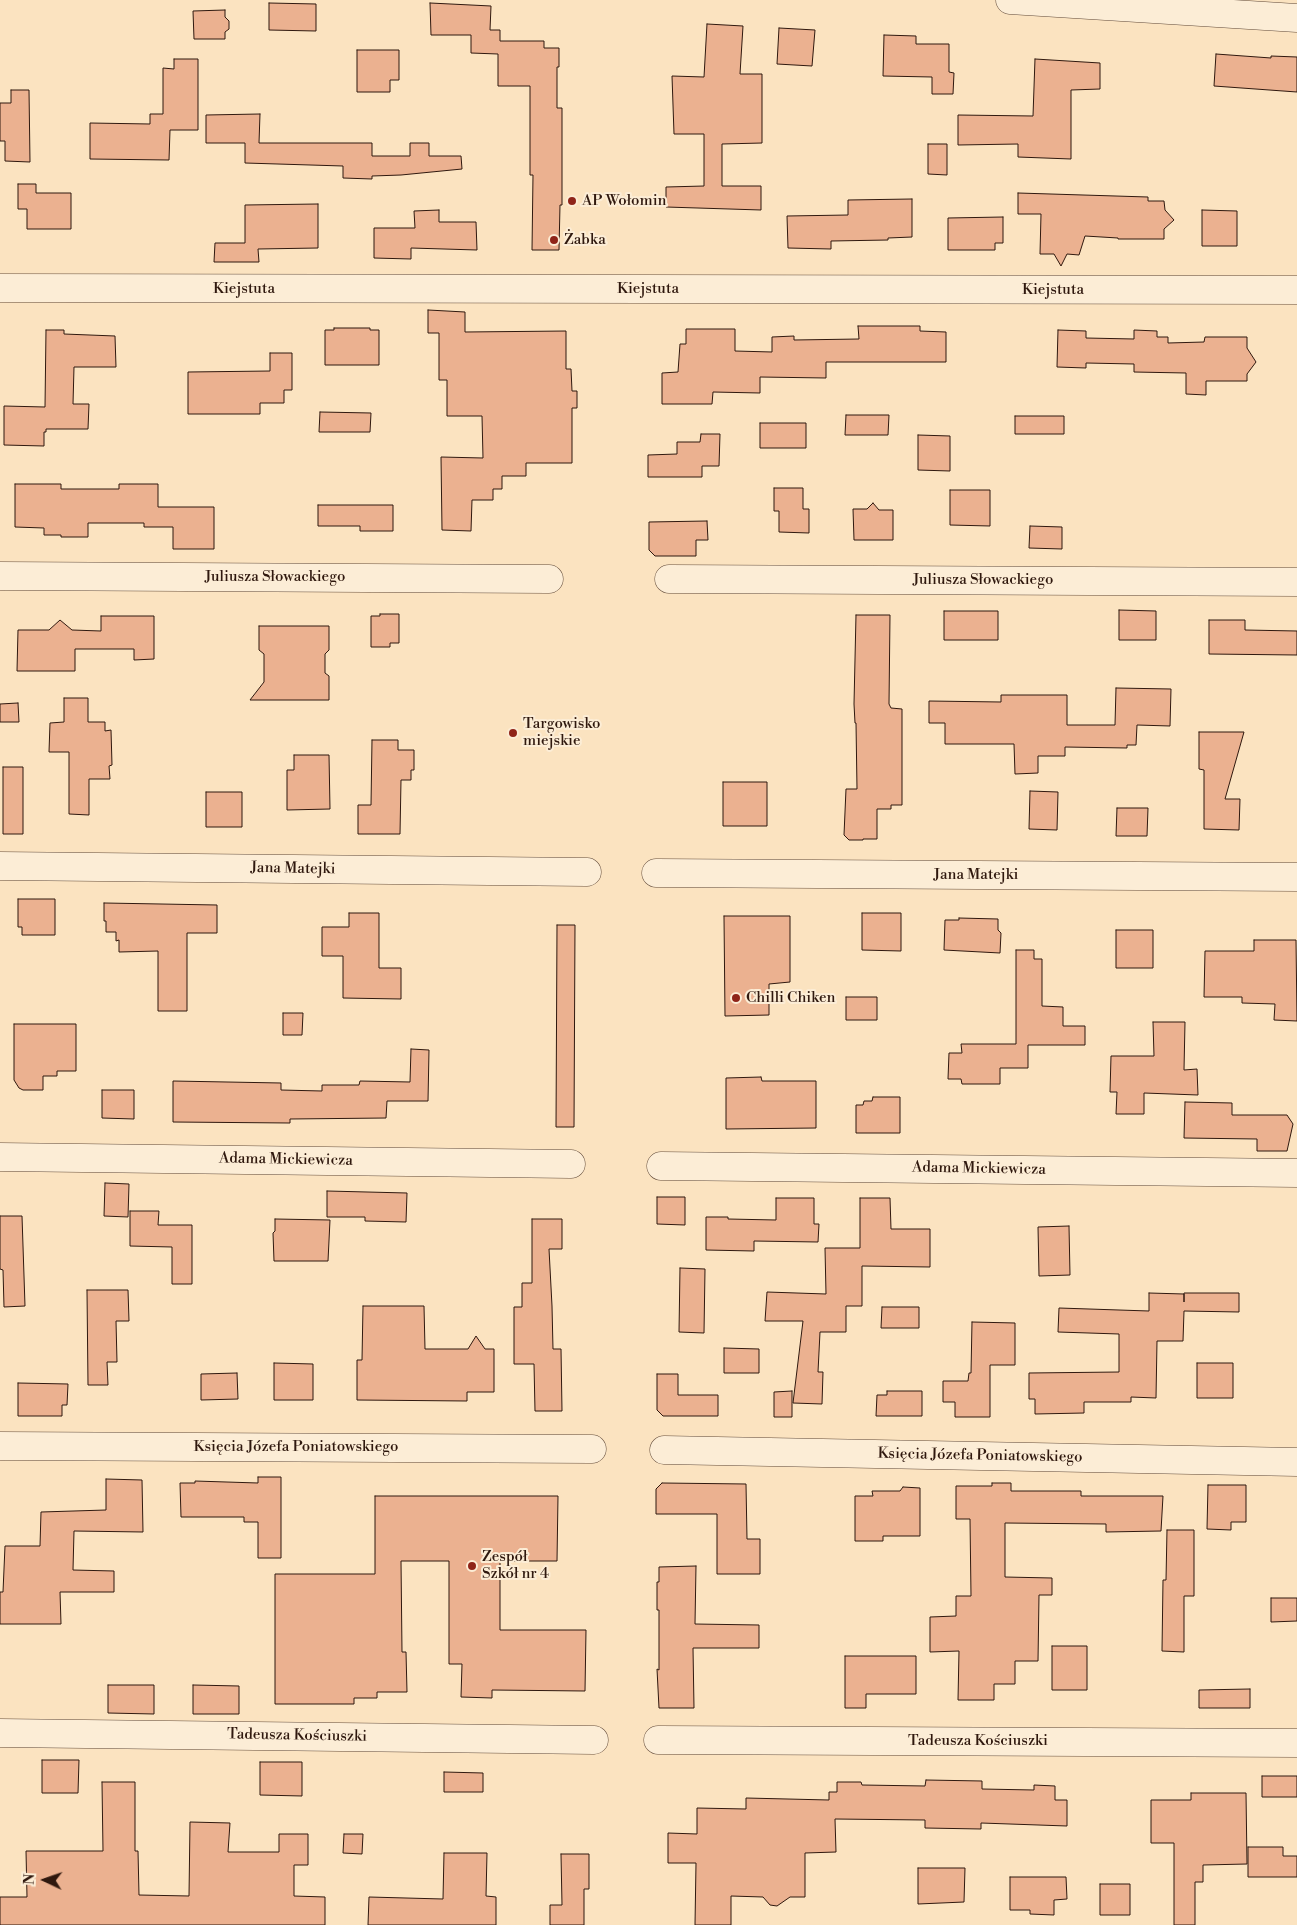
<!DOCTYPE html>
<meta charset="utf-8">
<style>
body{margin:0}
#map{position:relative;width:1297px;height:1925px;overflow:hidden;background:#fbe3c0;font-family:"Libre Bodoni",serif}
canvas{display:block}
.north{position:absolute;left:20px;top:1855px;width:50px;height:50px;-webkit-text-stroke:4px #fcedd6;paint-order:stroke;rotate:273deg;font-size:14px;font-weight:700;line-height:20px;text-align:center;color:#2f180e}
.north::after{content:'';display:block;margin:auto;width:18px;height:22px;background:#2f180e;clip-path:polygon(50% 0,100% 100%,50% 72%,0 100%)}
</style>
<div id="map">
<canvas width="1297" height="1925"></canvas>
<div class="north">N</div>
</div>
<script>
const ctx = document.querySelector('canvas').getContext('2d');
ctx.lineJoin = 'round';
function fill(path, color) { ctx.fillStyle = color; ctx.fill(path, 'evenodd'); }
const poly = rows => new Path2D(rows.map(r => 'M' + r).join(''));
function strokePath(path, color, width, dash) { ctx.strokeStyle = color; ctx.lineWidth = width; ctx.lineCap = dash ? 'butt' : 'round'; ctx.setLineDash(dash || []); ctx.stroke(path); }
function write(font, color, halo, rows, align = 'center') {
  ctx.font = font + ' "Libre Bodoni",serif'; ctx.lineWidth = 4; ctx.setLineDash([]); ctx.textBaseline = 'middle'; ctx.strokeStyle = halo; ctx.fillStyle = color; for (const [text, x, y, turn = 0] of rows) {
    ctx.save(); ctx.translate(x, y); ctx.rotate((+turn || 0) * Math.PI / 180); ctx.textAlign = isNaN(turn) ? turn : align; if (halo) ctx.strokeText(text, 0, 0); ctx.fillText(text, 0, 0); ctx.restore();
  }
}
const building = poly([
 [269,3,316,4,316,31,269,30,269,3],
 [430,3,491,6,490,30,500,30,500,41,544,41,544,48,559,48,559,67,557,67,557,108,562,108,562,205,560,205,559,250,532,250,533,175,530,175,530,86,498,86,498,54,471,53,471,35,431,35,430,3],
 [225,10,225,17,229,21,229,29,225,32,225,39,194,39,193,11,225,10],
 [707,24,743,26,740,74,762,74,762,143,722,144,722,186,761,186,761,210,666,207,666,187,704,186,704,134,674,134,672,76,704,77,707,24],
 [779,28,815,30,812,66,777,64,779,28],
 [884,35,916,36,916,44,949,44,949,72,954,73,953,94,932,94,932,77,883,76,884,35],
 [357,50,399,50,399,80,390,80,390,92,357,92,357,50],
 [1216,54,1271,58,1271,56,1297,57,1297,92,1214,86,1216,54],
 [174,59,198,59,198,130,170,130,169,160,90,159,90,123,150,124,150,114,163,114,163,68,174,69,174,59],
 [1035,59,1100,63,1100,89,1071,90,1071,159,1018,157,1018,144,958,145,958,115,1033,116,1035,59],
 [11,90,29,90,30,162,5,161,5,141,0,141,0,103,11,103,11,90],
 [260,114,259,143,372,143,372,156,410,156,410,143,429,143,429,156,461,156,462,169,401,175,372,176,372,179,343,178,343,166,245,163,245,143,206,143,206,115,260,114],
 [928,144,947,144,947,175,928,174,928,144],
 [18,184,36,184,36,193,71,193,71,229,27,229,27,209,18,209,18,184],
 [1018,193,1148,197,1148,201,1164,201,1165,210,1174,220,1164,229,1164,239,1118,239,1118,238,1085,236,1079,255,1067,254,1061,266,1054,254,1040,254,1041,214,1018,214,1018,193],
 [912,199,912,237,888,238,888,240,831,241,831,249,788,248,787,216,848,215,848,200,912,199],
 [318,204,318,248,258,249,259,262,214,262,215,243,245,243,245,205,318,204],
 [439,210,439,222,476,222,477,250,411,248,411,259,374,258,374,228,415,228,414,211,439,210],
 [1202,210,1237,211,1237,246,1202,246,1202,210],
 [1003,217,1003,243,995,243,995,250,948,250,948,218,1003,217],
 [428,310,465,312,465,332,566,331,566,369,571,369,572,391,577,391,577,408,572,408,572,463,526,463,526,476,502,476,502,489,493,489,493,500,472,500,471,531,442,530,441,457,483,458,482,416,447,416,447,380,439,380,439,333,428,333,428,310],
 [858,326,920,326,920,331,946,332,946,362,826,362,826,378,760,377,760,393,713,392,712,404,662,404,662,373,678,372,680,344,686,344,686,329,735,329,735,351,772,352,772,337,794,336,794,340,859,339,858,326],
 [334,328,370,328,370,330,379,330,379,365,325,365,325,330,334,330,334,328],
 [46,330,64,330,64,334,115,336,116,367,74,367,73,404,89,404,88,429,46,429,46,432,44,432,44,446,4,445,4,406,45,407,46,330],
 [1058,330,1086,331,1086,338,1134,339,1134,330,1157,331,1157,337,1168,337,1168,343,1204,342,1205,337,1247,337,1247,348,1256,362,1247,374,1247,381,1206,381,1206,395,1186,394,1186,373,1134,372,1134,364,1086,363,1086,368,1057,367,1058,330],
 [270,353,292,353,292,390,284,390,284,403,260,403,260,414,188,414,188,372,270,371,270,353],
 [320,412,371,413,370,432,319,432,320,412],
 [846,415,889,415,888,435,845,435,846,415],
 [1015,416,1064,416,1064,434,1015,434,1015,416],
 [760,423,806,423,806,448,760,448,760,423],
 [701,434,720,434,719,466,702,466,702,477,648,477,648,455,677,454,677,442,700,442,701,434],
 [918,435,950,436,950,471,918,470,918,435],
 [15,484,61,484,61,489,119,489,119,484,158,484,158,507,214,507,214,549,173,549,173,527,144,527,144,523,88,523,88,537,61,537,61,535,44,535,44,528,15,527,15,484],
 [774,488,803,488,803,509,809,509,809,533,779,532,779,511,774,511,774,488],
 [950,490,990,490,990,526,950,525,950,490],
 [873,503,879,510,893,510,893,540,854,540,853,509,867,509,873,503],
 [318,505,393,505,393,531,360,531,360,526,318,526,318,505],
 [707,521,708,540,696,540,696,556,655,556,649,550,649,522,707,521],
 [1030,526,1062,527,1062,549,1029,548,1030,526],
 [1119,610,1156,611,1156,640,1119,640,1119,610],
 [944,611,998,611,998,640,944,640,944,611],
 [380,614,399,614,399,643,390,643,390,647,371,647,371,616,380,616,380,614],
 [856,615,890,615,889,704,891,708,902,709,902,805,891,805,891,809,877,809,877,839,863,839,863,840,849,840,844,835,846,789,857,789,856,723,855,723,854,704,856,615],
 [101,616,154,616,154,659,134,660,134,649,75,649,75,671,17,671,18,630,49,630,60,620,72,630,101,631,101,616],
 [1209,620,1245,620,1245,630,1297,631,1297,655,1209,654,1209,620],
 [259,626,329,626,329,650,325,654,325,673,329,676,329,700,250,700,264,682,264,654,259,650,259,626],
 [1116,688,1171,689,1170,726,1137,725,1136,745,1127,745,1127,748,1065,747,1065,756,1038,756,1038,773,1015,774,1014,744,945,744,945,723,929,723,929,701,1001,702,1001,695,1067,695,1067,725,1115,725,1116,688],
 [64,698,88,698,88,722,105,722,105,731,111,730,112,765,109,766,110,779,89,779,89,815,69,814,69,752,49,752,50,723,64,722,64,698],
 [18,703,19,722,0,722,0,704,18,703],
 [1199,732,1244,732,1225,799,1240,799,1239,830,1204,829,1204,770,1199,769,1199,732],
 [372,740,398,740,398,750,414,750,414,770,411,770,411,780,401,780,400,834,358,834,358,805,371,805,372,740],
 [294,755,329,755,330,809,287,810,287,770,294,770,294,755],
 [3,767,23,767,23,834,3,834,3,767],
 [723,782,767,782,767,826,723,826,723,782],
 [1030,791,1058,792,1057,830,1029,829,1030,791],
 [206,792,242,792,242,827,206,827,206,792],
 [1117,808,1148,808,1147,836,1116,836,1117,808],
 [18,899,55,899,55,935,22,935,22,927,18,927,18,899],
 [104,903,217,905,217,933,187,933,187,1011,158,1011,158,951,119,952,119,940,116,941,116,932,106,932,106,921,104,921,104,903],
 [349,913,379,913,379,968,401,968,401,999,343,998,343,956,322,956,322,927,349,927,349,913],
 [862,913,901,913,901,951,862,950,862,913],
 [724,916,790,916,790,982,769,984,769,1015,725,1016,724,916],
 [959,918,998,919,998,930,1001,933,1000,953,944,950,945,920,959,920,959,918],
 [557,925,575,925,574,1127,556,1127,557,925],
 [1116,930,1153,930,1153,968,1116,968,1116,930],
 [1254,940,1296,940,1297,1021,1274,1020,1275,1004,1242,1003,1242,997,1204,997,1205,951,1254,951,1254,940],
 [1016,950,1034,950,1034,959,1042,959,1042,1006,1063,1007,1063,1026,1085,1026,1085,1045,1028,1045,1028,1068,1000,1068,1000,1084,962,1084,961,1079,948,1079,949,1053,962,1053,961,1044,1016,1044,1016,950],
 [846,997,877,997,877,1020,846,1020,846,997],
 [283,1013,303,1013,302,1035,283,1035,283,1013],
 [1153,1022,1185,1022,1184,1070,1197,1069,1198,1095,1144,1093,1144,1114,1116,1114,1117,1092,1110,1092,1111,1056,1154,1056,1153,1022],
 [14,1024,76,1024,76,1071,57,1071,57,1076,43,1076,43,1090,23,1090,19,1088,14,1080,14,1024],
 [411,1049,429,1050,428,1101,387,1101,386,1118,290,1119,290,1123,173,1122,173,1081,281,1083,281,1090,322,1091,322,1085,359,1085,360,1081,410,1082,411,1049],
 [761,1077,762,1081,816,1081,816,1128,726,1129,726,1078,761,1077],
 [102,1090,134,1090,134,1119,102,1118,102,1090],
 [873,1097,900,1097,900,1133,856,1133,856,1105,863,1105,864,1101,872,1101,873,1097],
 [1185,1102,1232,1103,1232,1115,1287,1115,1293,1124,1287,1151,1257,1151,1257,1139,1184,1138,1185,1102],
 [105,1183,129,1184,128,1217,104,1216,105,1183],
 [327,1191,407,1193,406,1222,365,1221,365,1217,327,1217,327,1191],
 [657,1197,685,1197,685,1225,657,1224,657,1197],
 [776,1198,814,1198,814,1224,819,1224,818,1242,754,1241,754,1251,706,1250,706,1217,728,1217,728,1219,776,1220,776,1198],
 [860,1198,890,1198,891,1229,930,1229,930,1267,862,1266,862,1306,846,1306,846,1332,820,1332,818,1372,823,1372,822,1404,793,1403,803,1321,765,1321,767,1292,826,1294,825,1248,860,1248,860,1198],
 [130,1211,159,1211,158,1225,192,1225,192,1284,172,1284,172,1247,130,1246,130,1211],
 [0,1216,22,1216,25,1306,4,1307,3,1270,0,1269,0,1216],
 [275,1219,330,1220,328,1261,274,1261,273,1233,275,1231,275,1219],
 [532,1219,562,1219,562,1249,549,1249,552,1306,553,1349,561,1349,562,1411,535,1411,534,1364,514,1364,514,1307,522,1307,522,1283,532,1283,532,1219],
 [1069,1226,1070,1275,1039,1276,1038,1227,1069,1226],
 [680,1268,705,1269,704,1333,679,1332,680,1268],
 [87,1290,128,1290,129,1321,116,1321,117,1362,107,1362,108,1385,88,1385,87,1290],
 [1149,1293,1184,1294,1184,1302,1184,1293,1239,1293,1239,1312,1184,1311,1183,1341,1157,1341,1156,1398,1131,1397,1131,1402,1084,1402,1084,1413,1035,1414,1035,1399,1029,1399,1029,1373,1119,1372,1119,1334,1058,1332,1059,1308,1149,1311,1149,1293],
 [363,1306,424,1306,425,1349,468,1349,476,1336,485,1349,494,1349,494,1392,467,1392,467,1401,357,1400,357,1360,362,1360,363,1306],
 [882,1307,919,1307,919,1328,881,1328,882,1307],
 [972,1322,1015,1323,1015,1365,990,1365,990,1417,955,1417,955,1402,943,1402,943,1381,968,1381,969,1373,971,1373,972,1322],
 [724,1348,759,1349,759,1373,724,1373,724,1348],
 [274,1363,313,1364,313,1400,274,1400,274,1363],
 [1197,1363,1233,1363,1233,1398,1197,1398,1197,1363],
 [237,1373,238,1399,201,1400,201,1374,237,1373],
 [657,1374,678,1374,678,1395,718,1395,718,1416,663,1416,657,1410,657,1374],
 [18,1383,68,1384,67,1405,62,1405,62,1416,18,1416,18,1383],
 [792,1391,792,1417,774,1417,774,1392,792,1391],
 [887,1391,922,1391,922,1416,876,1416,877,1395,887,1395,887,1391],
 [258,1477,281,1477,281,1558,258,1558,258,1522,244,1522,244,1517,181,1517,180,1483,195,1483,195,1481,258,1483,258,1477],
 [106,1479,142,1480,143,1532,74,1531,73,1570,114,1571,114,1592,60,1592,61,1624,0,1624,0,1592,3,1592,5,1546,40,1546,41,1512,106,1510,106,1479],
 [662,1483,746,1484,747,1539,760,1539,760,1574,717,1574,717,1514,656,1514,656,1489,662,1483],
 [992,1483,1011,1483,1011,1491,1081,1491,1081,1496,1163,1496,1161,1531,1106,1532,1106,1524,1005,1523,1005,1577,1052,1578,1052,1595,1039,1595,1038,1661,1015,1661,1015,1684,994,1684,994,1700,958,1700,959,1651,930,1652,930,1617,956,1616,956,1596,971,1596,970,1519,956,1519,956,1486,992,1486,992,1483],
 [1208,1485,1246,1485,1246,1522,1231,1522,1231,1530,1207,1529,1208,1485],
 [903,1487,920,1488,920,1536,883,1536,883,1541,855,1541,855,1496,873,1496,872,1491,900,1491,903,1487],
 [375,1496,558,1496,557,1561,500,1561,500,1630,586,1630,585,1691,492,1690,492,1698,461,1697,462,1664,449,1664,449,1561,401,1561,402,1652,406,1652,407,1692,377,1692,377,1698,354,1698,354,1704,275,1704,275,1574,375,1574,375,1496],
 [1167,1530,1194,1530,1194,1596,1184,1596,1184,1652,1162,1651,1163,1580,1166,1580,1167,1530],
 [696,1566,695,1624,759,1625,759,1648,693,1648,694,1708,659,1708,657,1669,659,1670,659,1610,657,1610,657,1582,659,1582,659,1567,696,1566],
 [1271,1598,1297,1598,1297,1621,1271,1622,1271,1598],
 [1052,1646,1087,1646,1087,1690,1052,1690,1052,1646],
 [845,1656,916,1656,916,1694,866,1694,866,1708,845,1708,845,1656],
 [108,1685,154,1685,154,1714,108,1713,108,1685],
 [193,1685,239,1686,239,1714,193,1714,193,1685],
 [1250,1689,1250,1708,1199,1708,1199,1690,1250,1689],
 [42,1760,79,1760,78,1793,42,1793,42,1760],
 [260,1762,302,1762,302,1796,260,1795,260,1762],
 [444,1772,483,1773,483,1792,444,1792,444,1772],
 [1262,1776,1297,1776,1297,1797,1262,1797,1262,1776],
 [926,1780,982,1781,982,1789,1034,1790,1034,1785,1055,1786,1055,1800,1067,1800,1067,1826,981,1823,981,1829,925,1828,925,1820,835,1819,836,1852,805,1853,805,1897,790,1897,777,1906,770,1905,763,1897,731,1896,731,1925,695,1925,696,1863,668,1863,668,1833,697,1834,697,1808,746,1809,746,1798,829,1800,829,1792,837,1792,837,1782,861,1782,862,1785,925,1786,926,1780],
 [102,1782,135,1782,135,1851,138,1851,139,1895,189,1896,190,1822,230,1823,228,1852,279,1852,279,1834,308,1834,308,1865,294,1865,294,1896,325,1897,325,1925,0,1925,0,1897,27,1897,26,1851,103,1851,102,1782],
 [1191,1793,1246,1793,1247,1864,1203,1865,1203,1882,1195,1882,1195,1925,1174,1925,1174,1843,1151,1843,1151,1800,1191,1800,1191,1793],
 [344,1834,363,1834,362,1854,343,1853,344,1834],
 [1248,1847,1283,1847,1283,1856,1297,1856,1297,1877,1248,1877,1248,1847],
 [444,1853,487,1853,486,1896,496,1897,496,1925,368,1925,369,1897,443,1899,444,1853],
 [561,1854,589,1854,589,1889,584,1889,584,1925,550,1925,550,1905,562,1905,561,1854],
 [918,1868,965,1868,964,1902,918,1904,918,1868],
 [1010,1877,1066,1877,1067,1899,1054,1900,1054,1915,1030,1914,1030,1910,1010,1910,1010,1877],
 [1100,1884,1130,1884,1130,1915,1100,1915,1100,1884]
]);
fill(building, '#ebb190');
strokePath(building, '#2f180e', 1);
const minor = poly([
 [1010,0,1297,18],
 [0,288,1297,290],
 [0,576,549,579],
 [669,579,1297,582],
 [0,866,587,872],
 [656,873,1297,877],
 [0,1157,571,1164],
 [661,1166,1297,1173],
 [0,1446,592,1449],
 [664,1450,1297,1462],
 [0,1733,594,1740],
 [658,1740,1297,1743]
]);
strokePath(minor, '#624b3a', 29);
strokePath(minor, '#fcedd6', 28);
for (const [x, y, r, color] of [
 [572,201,5,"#8f2418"],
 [554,240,5,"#8f2418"],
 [513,733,5,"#8f2418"],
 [736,998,5,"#8f2418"],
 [472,1566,5,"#8f2418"]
]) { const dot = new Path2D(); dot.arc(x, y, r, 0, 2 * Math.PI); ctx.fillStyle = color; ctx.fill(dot); strokePath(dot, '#fcedd6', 2); }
write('15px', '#2f180e', '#fcedd6', [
 ["AP Wołomin",582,201],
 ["Żabka",564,240],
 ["Targowisko",523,724],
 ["miejskie",523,741],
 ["Chilli Chiken",746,998],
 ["Zespół",482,1557],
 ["Szkół nr 4",482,1574]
], 'left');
write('15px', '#2f180e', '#fcedd6', [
 ["Kiejstuta",244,289],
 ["Kiejstuta",648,289],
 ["Kiejstuta",1053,290],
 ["Juliusza Słowackiego",275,577],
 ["Juliusza Słowackiego",983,580],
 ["Jana Matejki",293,869,1],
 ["Jana Matejki",976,875],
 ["Adama Mickiewicza",286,1160,1],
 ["Adama Mickiewicza",979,1169,1],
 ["Księcia Józefa Poniatowskiego",296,1447],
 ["Księcia Józefa Poniatowskiego",980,1456,1],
 ["Tadeusza Kościuszki",297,1736,1],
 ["Tadeusza Kościuszki",978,1741]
]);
</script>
